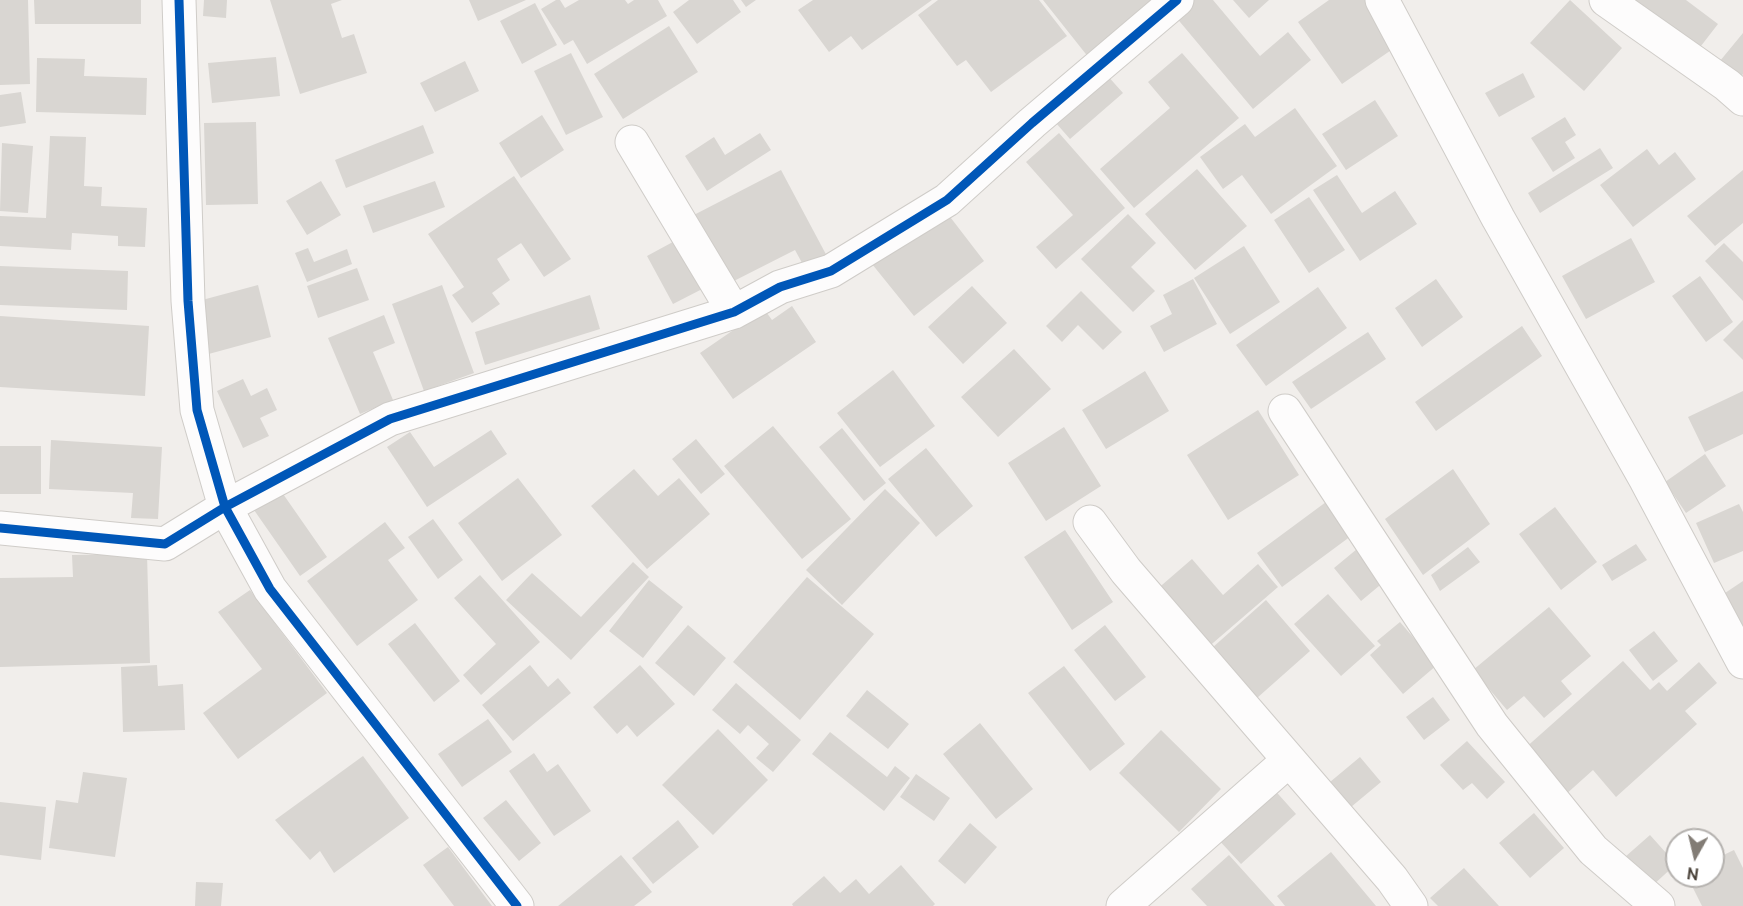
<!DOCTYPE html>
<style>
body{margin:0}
#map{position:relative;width:1743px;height:906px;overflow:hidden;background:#f1eeeb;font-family:Ubuntu,sans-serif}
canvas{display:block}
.north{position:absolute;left:1665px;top:828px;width:60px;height:60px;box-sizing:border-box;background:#fff;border:2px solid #b5b2af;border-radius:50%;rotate:188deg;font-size:16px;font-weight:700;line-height:24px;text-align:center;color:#473f36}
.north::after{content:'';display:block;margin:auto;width:21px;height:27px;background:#827c75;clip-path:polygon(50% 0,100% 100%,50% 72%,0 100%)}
</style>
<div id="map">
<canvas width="1743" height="906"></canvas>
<div class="north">N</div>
</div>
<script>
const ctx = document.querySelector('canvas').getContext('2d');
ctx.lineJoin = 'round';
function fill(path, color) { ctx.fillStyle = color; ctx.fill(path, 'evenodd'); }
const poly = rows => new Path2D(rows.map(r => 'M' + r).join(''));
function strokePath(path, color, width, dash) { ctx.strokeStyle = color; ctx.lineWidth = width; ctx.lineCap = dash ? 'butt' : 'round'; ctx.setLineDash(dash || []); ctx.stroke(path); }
fill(poly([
 [0,0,28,0,30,84,0,85],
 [34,0,141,0,141,24,35,24],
 [204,0,227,0,226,18,203,16],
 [270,0,342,0,331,4,342,38,354,34,367,73,300,94],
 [469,0,526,0,478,21],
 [556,0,560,0,565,8,579,0,625,0,628,4,634,0,658,0,667,16,587,64,573,40,564,45,541,9],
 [689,0,733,0,741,12,697,44,673,12],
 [741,0,756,0,746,7],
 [813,0,932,0,862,50,851,36,829,52,798,10],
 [938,0,1039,0,1067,36,991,92,966,60,957,66,918,15],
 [1043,0,1150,0,1155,6,1089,58],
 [1194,0,1213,0,1260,56,1288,32,1311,60,1253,109,1175,16],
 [1233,0,1269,0,1249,18],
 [1329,0,1369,0,1400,44,1342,84,1298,22],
 [1570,0,1622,48,1584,91,1530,43],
 [1622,0,1686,0,1718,24,1694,55],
 [535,3,557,45,522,64,500,21],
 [669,26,698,72,623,119,594,74],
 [1743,33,1743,74,1736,83,1715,67],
 [571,53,603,117,566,135,534,71],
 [1182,53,1239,118,1134,208,1100,169,1170,108,1148,82],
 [276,57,280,96,212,103,208,63],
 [37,58,85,59,84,76,147,78,146,115,36,112],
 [465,61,479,91,435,112,420,83],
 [1523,73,1535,97,1499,117,1485,93],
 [1106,74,1123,93,1070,139,1048,114],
 [21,92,26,123,0,127,0,95],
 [1375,100,1398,136,1346,170,1322,134],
 [1295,108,1337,166,1271,214,1242,175,1223,189,1200,157,1245,124,1255,137],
 [542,115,564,150,521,178,499,143],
 [1565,117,1576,135,1565,142,1575,158,1553,172,1531,138],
 [256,122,258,204,206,205,204,123],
 [423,125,434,153,346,188,335,160],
 [760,133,771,150,707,191,685,156,714,137,725,155],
 [1059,133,1125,208,1056,269,1036,247,1073,215,1026,162],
 [50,136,86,137,84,186,102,187,101,206,147,208,145,247,118,246,118,236,72,233,71,250,0,246,0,216,46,218],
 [2,143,33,146,28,213,0,211],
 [1600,148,1613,168,1540,213,1528,193],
 [1647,149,1659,165,1675,152,1696,179,1633,227,1600,185],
 [1197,169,1247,226,1195,270,1145,214],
 [781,170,829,260,807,272,795,250,724,286,688,218],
 [1743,170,1743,223,1715,246,1687,216],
 [1337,175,1362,213,1395,191,1417,224,1360,261,1313,190],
 [514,176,571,259,544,277,521,243,497,259,510,280,492,293,500,304,472,323,452,295,464,287,428,234],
 [321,181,341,215,307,235,286,201],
 [435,181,445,207,373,233,363,206],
 [1309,197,1345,250,1309,273,1274,220],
 [944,209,984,261,914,316,872,264],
 [1128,214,1156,243,1131,267,1155,291,1133,312,1081,259],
 [682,237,708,286,673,304,647,256],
 [1631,238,1655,282,1586,319,1562,276],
 [1724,243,1743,262,1743,301,1705,261],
 [1244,246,1280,302,1230,334,1194,278],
 [308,248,314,262,347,249,352,264,307,282,295,253],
 [0,266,128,271,127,310,0,305],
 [357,268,369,300,318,318,307,286],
 [1700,276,1733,322,1706,342,1672,296],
 [1193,279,1217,324,1164,352,1150,326,1172,314,1163,295],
 [1436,279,1463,317,1422,347,1395,308],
 [258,285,271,337,205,355,191,303],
 [442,285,474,373,424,391,392,304],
 [972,286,1007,323,963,364,928,327],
 [1318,287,1347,328,1266,386,1236,345],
 [1081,291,1122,332,1103,350,1078,325,1062,342,1046,326],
 [590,295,600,329,485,365,475,332],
 [792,306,816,342,733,399,700,353,764,309,772,320],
 [384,315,395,343,373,352,393,400,360,414,328,338],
 [0,316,149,326,145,396,0,387],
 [1743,320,1743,360,1723,340],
 [1522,326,1542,356,1436,431,1415,402],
 [1368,332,1386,359,1311,409,1292,382],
 [1014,349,1051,389,998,437,961,397],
 [893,370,935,426,880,467,837,413],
 [1145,371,1169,411,1106,449,1082,410],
 [243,379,251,396,267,388,277,410,260,418,269,436,243,448,217,391],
 [1743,391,1743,434,1705,452,1688,417],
 [1258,410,1299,475,1228,520,1187,455],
 [773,426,851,519,802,559,724,466],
 [1064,427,1101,486,1046,521,1008,463],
 [842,428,886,483,864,501,819,447],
 [491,430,507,454,427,507,387,447,410,432,434,467],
 [696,439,725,474,701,494,672,459],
 [51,440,162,447,158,519,131,518,133,493,49,489],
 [0,446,41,446,41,494,0,494],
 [926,448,973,506,936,537,888,479],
 [1705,454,1726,486,1686,513,1665,482],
 [634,469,658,496,679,478,710,514,647,569,591,506],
 [1453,469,1490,524,1423,575,1385,519],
 [518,478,562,535,502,581,458,523],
 [885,489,920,523,842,605,806,570],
 [281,491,327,557,300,576,254,510],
 [1326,502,1351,536,1282,587,1257,553],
 [1739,504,1743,512,1743,551,1714,563,1696,523],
 [1555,507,1597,562,1561,590,1519,534],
 [433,519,463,560,438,579,408,537],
 [385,522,405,548,388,560,418,600,357,646,307,581],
 [1065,530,1113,602,1072,630,1024,557],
 [1636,544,1647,560,1612,581,1602,565],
 [1468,547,1480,562,1440,591,1431,575],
 [1357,549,1385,581,1361,601,1334,568],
 [147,554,150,663,0,667,0,578,73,577,72,555],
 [1192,559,1223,595,1258,564,1278,587,1206,649,1155,591],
 [633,562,649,577,571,660,506,600,532,573,581,617],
 [480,575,540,642,481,695,463,675,496,644,454,598],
 [807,577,874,634,800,720,733,662],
 [649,580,683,607,643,658,609,631],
 [1743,581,1743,628,1719,597],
 [250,590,327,693,238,759,203,713,262,669,218,612],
 [1328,594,1375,646,1341,676,1294,624],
 [1266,600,1310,651,1257,698,1212,648],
 [1549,607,1591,656,1561,681,1572,694,1544,718,1524,696,1507,710,1473,670],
 [1400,622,1437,665,1403,694,1370,655,1381,645,1377,641],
 [415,623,460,681,434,702,388,644],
 [688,625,726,658,694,696,655,663],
 [1105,625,1146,677,1115,701,1074,650],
 [1654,631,1678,661,1653,681,1629,650],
 [1623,661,1650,690,1659,682,1667,691,1699,662,1717,683,1685,711,1697,724,1616,797,1593,770,1564,796,1523,750],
 [157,665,158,686,183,684,185,730,123,732,121,667],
 [530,665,548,687,558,678,571,693,513,741,482,705],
 [640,665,675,704,637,737,627,725,617,734,593,707],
 [1064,666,1125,744,1090,771,1028,693],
 [736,683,801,740,773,772,756,758,769,744,748,725,740,734,712,710],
 [867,690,909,724,888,749,846,716],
 [1433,697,1450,720,1424,740,1406,717],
 [488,719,512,752,462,787,438,754],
 [980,723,1033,789,996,819,943,754],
 [718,729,768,780,713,835,662,785],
 [1161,730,1221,789,1179,832,1119,773],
 [830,732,887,777,895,766,910,778,884,811,812,754],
 [1467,741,1505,782,1487,799,1472,783,1463,790,1440,765],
 [534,753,547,772,558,764,591,811,554,836,509,771],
 [363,756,409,818,334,873,320,851,310,860,275,820],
 [1360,757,1381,782,1351,807,1330,782],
 [83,772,127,778,115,857,49,848,56,800,78,803],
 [916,774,950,798,934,821,900,797],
 [1271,786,1296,814,1241,864,1216,837],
 [506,800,541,843,519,861,483,818],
 [0,802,46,807,41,860,0,855],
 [1534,813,1564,848,1530,878,1499,843],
 [678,820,699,847,653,884,632,858],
 [970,823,997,847,965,884,938,861],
 [1650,835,1676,864,1651,887,1625,857],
 [448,847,492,906,454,906,423,865],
 [1734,850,1743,868,1743,906,1702,906,1687,876,1713,876,1713,860],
 [1331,852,1376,906,1285,906,1277,896],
 [621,855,652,892,634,906,558,906],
 [1229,855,1275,906,1207,906,1191,889],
 [901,865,935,904,933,906,793,906,792,904,824,876,840,893,856,879,869,894],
 [1464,868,1499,906,1438,906,1430,898],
 [196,882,223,883,221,906,195,906]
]), '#d9d6d2');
const minor = poly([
 [179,0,188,301,197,410,225,507,270,589,517,906],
 [1382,0,1498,218,1646,480,1743,662],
 [1606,0,1727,85,1743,99],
 [632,142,734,312],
 [1285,411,1492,725,1593,850,1658,906],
 [1090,522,1126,571,1392,879,1411,906],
 [0,528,165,544,225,507,390,419,734,312,780,287,831,271,947,200,1032,123,1177,0],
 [1123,906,1288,761]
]);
strokePath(minor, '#cfccc8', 35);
strokePath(minor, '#fdfcfc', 33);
strokePath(poly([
 [179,0,188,301,197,410,225,507,270,589,517,906],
 [0,528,165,544,225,507,390,419,734,312,780,287,831,271,947,200,1032,123,1177,0]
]), '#0057b8', 9);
</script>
